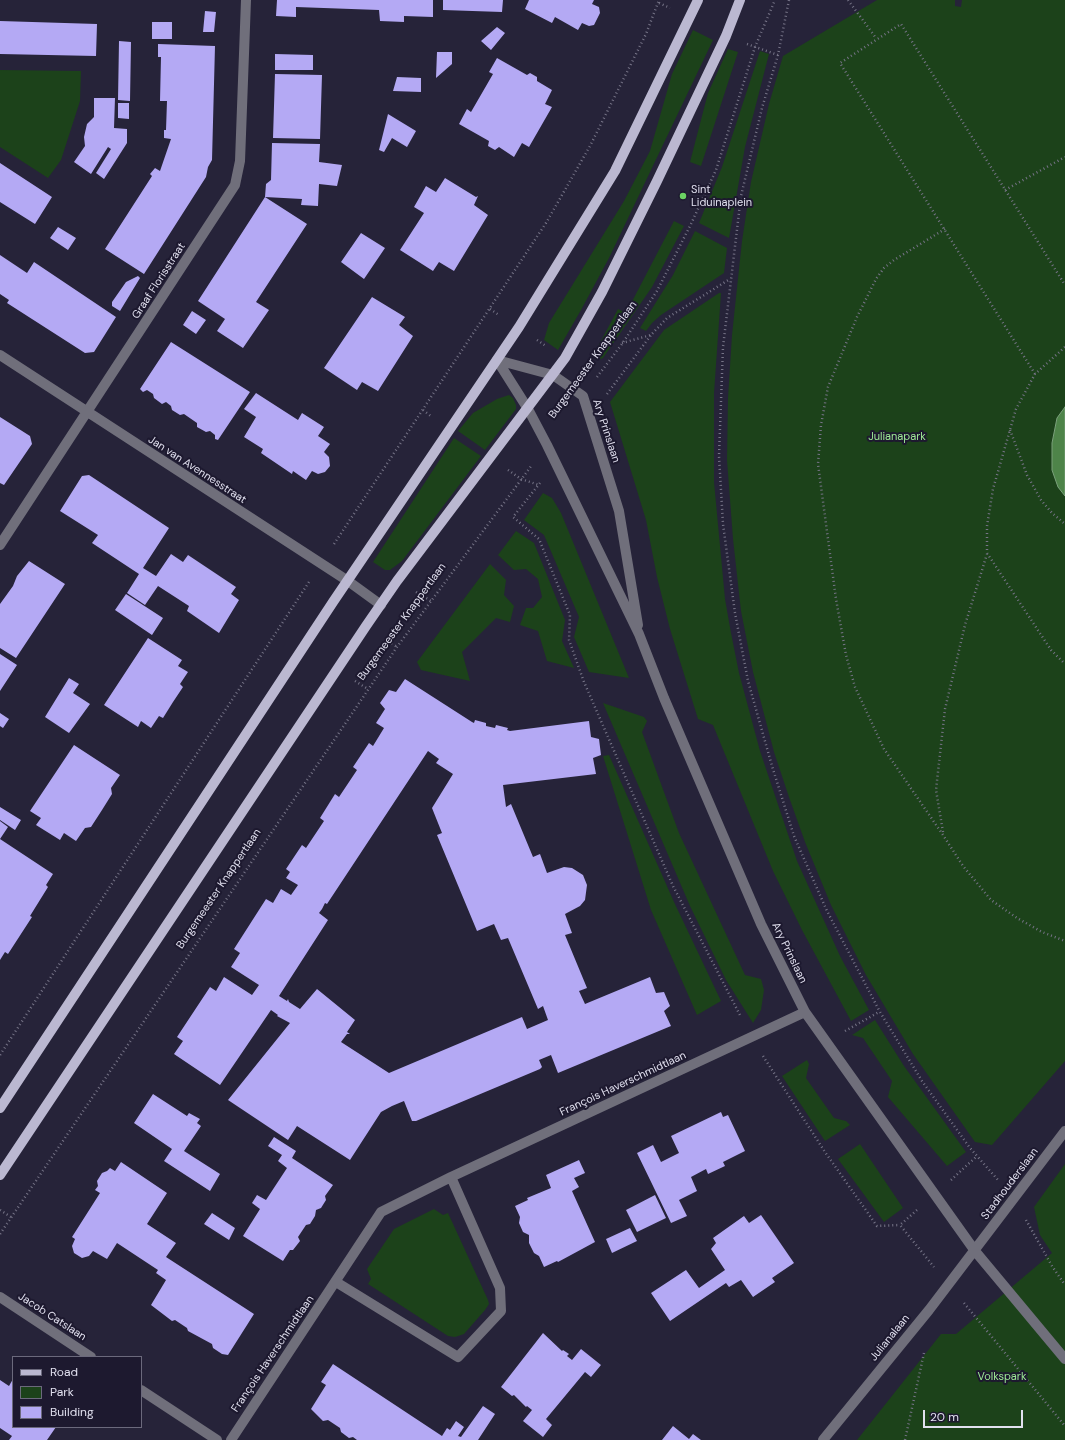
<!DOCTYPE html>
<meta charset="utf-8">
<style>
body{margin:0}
#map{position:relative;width:1065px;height:1440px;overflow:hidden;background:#262339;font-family:"DM Sans",sans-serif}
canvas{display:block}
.legend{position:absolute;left:12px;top:1356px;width:130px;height:72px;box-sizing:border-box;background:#1d192f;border:1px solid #6b697c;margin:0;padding:5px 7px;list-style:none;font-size:12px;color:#e1e0ef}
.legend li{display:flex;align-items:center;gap:8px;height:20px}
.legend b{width:20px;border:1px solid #6b697c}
.scale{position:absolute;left:923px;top:1410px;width:100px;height:18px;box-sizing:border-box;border:2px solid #e1e0ef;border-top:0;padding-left:5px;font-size:12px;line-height:14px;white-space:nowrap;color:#e1e0ef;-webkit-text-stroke:3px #1d192f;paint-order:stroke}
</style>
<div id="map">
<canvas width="1065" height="1440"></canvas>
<ul class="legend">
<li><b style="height:5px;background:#bbb8d1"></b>Road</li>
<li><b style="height:11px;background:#1c421a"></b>Park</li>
<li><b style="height:11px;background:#b4a9f4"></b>Building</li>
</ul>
<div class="scale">20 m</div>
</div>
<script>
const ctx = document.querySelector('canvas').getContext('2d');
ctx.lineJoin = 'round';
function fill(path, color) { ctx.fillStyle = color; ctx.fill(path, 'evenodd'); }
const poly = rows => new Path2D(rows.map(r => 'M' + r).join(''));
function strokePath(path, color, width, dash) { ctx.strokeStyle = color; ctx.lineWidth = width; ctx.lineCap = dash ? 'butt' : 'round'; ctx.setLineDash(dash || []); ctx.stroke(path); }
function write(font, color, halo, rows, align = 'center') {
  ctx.font = font + ' "DM Sans",sans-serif'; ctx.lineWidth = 4; ctx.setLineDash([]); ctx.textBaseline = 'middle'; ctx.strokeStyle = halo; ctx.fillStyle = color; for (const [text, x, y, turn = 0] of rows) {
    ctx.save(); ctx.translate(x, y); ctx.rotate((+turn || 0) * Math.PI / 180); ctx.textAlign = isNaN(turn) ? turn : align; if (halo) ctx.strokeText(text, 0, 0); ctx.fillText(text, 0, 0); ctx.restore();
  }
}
fill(poly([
 [877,0,955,0,955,6,961,7,962,0,1065,0,1065,1061,992,1145,975,1142,913,1054,866,975,831,905,805,842,790,800,774,752,753,672,741,611,733,539,727,460,728,398,732,335,742,241,751,182,769,104,783,56],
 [693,30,713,40,609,258,581,310,558,350,544,340,549,323,624,201,650,151,672,74],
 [728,49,738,52,701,166,690,162,708,93],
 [760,51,769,54,745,147,729,238,699,223,722,167],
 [0,70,81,71,80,101,61,160,48,178,0,147],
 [674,221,684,226,652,287,603,358,601,359,597,357,595,352,618,309,626,313],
 [695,231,727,248,724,273,661,315,652,323,646,331,640,328,673,275],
 [719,293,721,293,714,393,714,482,725,599,731,633,739,673,760,751,797,861,840,956,869,1010,851,1021,802,930,773,871,713,725,698,719,670,629,657,577,646,520,610,402,664,330],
 [509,395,513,398,516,405,516,409,485,450,458,431,473,413,497,399],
 [454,438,481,456,402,561,390,570,385,570,373,562],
 [543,493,552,498,561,513,629,678,589,672,574,637,579,617,544,535,524,520],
 [516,531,534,543,565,620,562,641,574,668,547,661,538,631,520,625,526,608,533,608,542,597,538,579,526,569,514,570,498,555],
 [490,564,506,580,504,595,514,606,510,622,496,618,462,652,470,681,421,670,417,662],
 [603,703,644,717,647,721,642,732,679,833,745,975,761,979,764,990,761,1010,753,1023,726,980,690,906],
 [609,755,674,902,721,1001,697,1015,651,910,603,756],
 [875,1020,904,1066,966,1152,947,1166,888,1097,892,1081,863,1038,852,1035],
 [807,1060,809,1064,806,1078,834,1118,846,1121,850,1125,825,1141,782,1076],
 [860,1144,903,1208,884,1222,838,1159],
 [1065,1164,1065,1440,857,1440,941,1334,956,1334,1052,1253,1040,1235,1034,1207],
 [434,1209,443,1215,448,1213,488,1300,489,1304,485,1310,464,1334,455,1337,448,1336,368,1284,371,1279,367,1269,394,1229]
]), '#1c421a');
const water = poly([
 [1065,407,1065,496,1058,487,1052,470,1052,443,1057,418,1065,407]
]);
fill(water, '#4e8449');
strokePath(water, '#7aa07b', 1);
fill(poly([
 [277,0,433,0,433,17,404,16,404,22,380,21,379,10,296,7,296,17,276,16],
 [443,0,503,0,502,12,443,10],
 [529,0,594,0,592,4,599,7,600,13,594,25,589,26,582,23,578,30,555,17,552,23,525,9],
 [205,11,216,12,214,32,203,32],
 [0,21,97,24,96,56,0,54],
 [152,22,172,22,172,39,152,39],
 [497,27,505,33,491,50,481,41],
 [119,41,131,42,130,101,118,100],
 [158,44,215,46,212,160,208,167,206,177,144,274,105,249,152,176,150,174,155,168,160,171,171,139,164,138,164,130,166,130,167,101,160,101,161,57,158,57],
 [437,52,452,52,452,64,436,78],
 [275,54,313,55,313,70,275,70],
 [497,58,527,75,530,73,537,77,537,81,552,90,545,104,552,107,529,147,522,143,514,157,499,147,495,150,488,146,489,141,459,124,467,109,471,112,493,74,489,72],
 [275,74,322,75,320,139,273,138],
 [397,77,421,78,421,92,393,91],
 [94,98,115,98,114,128,127,129,127,143,104,179,96,173,111,149,108,147,91,174,74,162,85,146,84,137,87,124,94,117],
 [118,103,129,103,129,119,118,118],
 [388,114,416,131,407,147,392,138,384,152,379,150],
 [272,143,320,144,319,162,342,165,337,186,319,184,318,206,301,205,302,199,265,197,307,224,256,302,269,310,243,348,217,331,225,319,198,301,265,197,266,184,271,180],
 [0,163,52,197,35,224,0,202],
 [445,178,476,197,478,196,474,205,488,215,454,271,439,262,433,271,400,250,424,213,414,207,426,186,436,192],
 [58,227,76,238,68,250,50,238],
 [361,233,385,248,364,279,341,262],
 [0,255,27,273,34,262,116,317,94,352,85,353,7,303,9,300,0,294],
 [138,276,140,278,120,311,112,306,112,302,126,282],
 [372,297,405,317,399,325,413,336,378,391,362,382,357,390,324,368],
 [192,311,206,320,196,334,183,325],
 [171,342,250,392,218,440,215,439,215,435,210,431,206,432,197,427,197,423,184,414,180,415,172,410,171,406,166,402,162,404,154,398,153,394,147,390,143,392,140,389],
 [256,393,298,420,302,413,324,427,318,436,330,444,324,452,329,457,330,466,325,472,318,474,312,471,306,480,293,471,292,474,261,453,263,449,244,437,256,417,244,409],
 [0,417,30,436,32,444,4,485,0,483],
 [89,475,169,528,143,568,156,576,171,554,183,562,188,555,236,587,231,594,239,600,219,633,187,611,189,606,158,586,145,605,127,593,139,574,92,543,98,535,60,511,82,476],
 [29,561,65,584,16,658,0,648,0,604,13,586,17,576],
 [126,594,163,618,152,635,115,610],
 [148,638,182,660,178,666,188,672,180,684,183,687,173,702,163,718,159,716,151,728,141,721,138,727,104,705],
 [0,654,17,665,0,691],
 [69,678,79,684,73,693,90,704,69,733,45,717],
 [405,679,472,722,474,723,475,720,486,723,486,726,495,728,496,725,508,728,507,730,510,731,589,721,591,737,599,739,601,755,593,758,596,774,503,785,506,807,511,804,533,857,540,854,547,873,564,867,572,868,583,875,587,885,585,900,580,906,565,914,572,933,565,935,587,988,579,991,585,1004,650,977,656,993,664,992,670,1006,664,1011,671,1026,558,1073,551,1055,539,1060,542,1067,540,1069,416,1121,412,1121,404,1101,392,1106,381,1112,350,1160,297,1126,288,1140,228,1100,290,1023,277,1016,278,1015,271,1010,220,1085,174,1054,183,1041,177,1037,210,987,216,991,224,977,252,995,259,985,231,967,240,953,234,949,266,899,273,903,281,889,291,895,298,885,286,878,290,872,286,869,302,845,306,848,324,821,320,818,335,794,339,797,357,770,353,767,369,743,373,746,384,728,376,723,385,709,380,703,389,690,396,692],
 [428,751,439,759,436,763,453,774,432,808,442,833,437,835,477,931,494,924,501,940,508,938,538,1009,543,1006,548,1020,527,1029,522,1017,389,1073,341,1042,347,1034,350,1034,347,1032,355,1020,317,989,300,1009,289,1002,288,999,287,1001,279,996,328,920,319,913,322,909,325,903,327,904],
 [0,713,9,719,3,728,0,726],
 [74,745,120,775,111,788,112,794,102,810,91,827,85,828,76,841,64,833,60,840,36,825,41,818,30,811],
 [0,807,21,820,15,830,0,820],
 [0,821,8,827,0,839,53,874,46,885,48,887,30,916,32,917,8,954,5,952,0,960],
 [153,1094,187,1116,189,1113,200,1119,197,1123,201,1126,184,1151,220,1174,210,1191,164,1161,172,1149,134,1123],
 [721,1112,723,1117,728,1115,745,1151,723,1162,725,1166,708,1174,706,1169,691,1177,697,1191,679,1200,687,1216,671,1223,637,1153,653,1145,661,1162,679,1153,671,1136],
 [274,1137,296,1151,292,1158,333,1185,325,1196,326,1200,321,1208,316,1210,315,1216,310,1224,306,1225,298,1237,300,1241,293,1250,290,1250,283,1261,243,1236,260,1209,252,1203,257,1195,266,1200,287,1168,278,1161,282,1155,268,1146],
 [579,1160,585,1173,574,1178,579,1187,572,1191,595,1242,558,1262,557,1261,544,1267,539,1256,534,1253,529,1243,529,1235,523,1232,519,1223,520,1217,515,1206,528,1200,527,1198,551,1188,546,1175],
 [121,1162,167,1193,147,1224,176,1243,166,1257,254,1314,228,1355,222,1354,213,1348,212,1344,188,1331,187,1328,175,1320,172,1321,151,1305,166,1280,156,1273,158,1270,117,1243,107,1259,93,1251,89,1256,82,1258,74,1253,72,1246,75,1239,72,1237,100,1193,95,1190,98,1186,97,1181,102,1173,107,1171,110,1168,115,1171],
 [655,1195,666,1218,637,1232,626,1210],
 [212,1213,235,1228,229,1240,204,1224],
 [761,1215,794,1263,772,1278,775,1282,753,1297,741,1280,729,1287,726,1283,670,1321,651,1293,686,1270,699,1288,725,1270,711,1249,716,1243,713,1238,744,1216,749,1223],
 [630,1228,637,1241,612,1253,606,1239],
 [543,1333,562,1351,563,1350,569,1354,567,1356,572,1360,581,1349,601,1365,591,1377,585,1372,546,1419,552,1425,543,1437,523,1421,532,1410,527,1406,526,1407,514,1395,512,1396,501,1387],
 [333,1364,442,1436,447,1428,450,1430,456,1421,464,1427,458,1436,461,1437,483,1406,495,1414,478,1440,357,1440,353,1437,349,1438,341,1432,340,1428,328,1420,323,1421,311,1409,326,1385,321,1382],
 [13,1379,13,1427,56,1427,47,1440,9,1440,12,1436,0,1428,0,1380,9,1386],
 [673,1426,689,1439,693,1434,701,1440,662,1440]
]), '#b4a9f4');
strokePath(poly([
 [789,0,778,55,762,108,741,196,723,347,719,456,723,524,735,613,748,681,772,766,794,836,827,911,880,1012,922,1081,970,1148,998,1180],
 [848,0,876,38],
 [659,3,670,8],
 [747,44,778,55],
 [1005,190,1065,157],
 [945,229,894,260,884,268,876,279,857,317,828,387,821,425,818,464,836,599,846,655,855,687,884,749,943,835,963,866,991,900,1017,918,1042,932,1065,941],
 [490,309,499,315],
 [537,340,546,346],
 [622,343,651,335,667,318,730,279],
 [1065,347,1035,374,1016,409,993,489,987,526,987,553,1051,650,1065,664],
 [1035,374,840,63,901,24,1065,285],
 [597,377,622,344,657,291,691,224,716,170,755,47,775,0],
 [607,394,651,335],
 [423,410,432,417],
 [1010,430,1027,475,1041,500,1052,513,1065,524],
 [508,470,521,479,539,485],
 [540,483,513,517,539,539,570,615,569,640,584,682,673,886,741,1017],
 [334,544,546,223,590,146,646,34,659,0],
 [416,592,431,601],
 [385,639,397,647],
 [355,681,368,689],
 [943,832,936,790,945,709,965,625,987,554],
 [845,1031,879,1012],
 [0,1055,309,582],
 [763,1056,825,1152,877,1226,900,1225],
 [951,1180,977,1156],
 [0,1210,11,1217],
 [917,1210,900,1225,934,1267],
 [1026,1220,1052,1266,1065,1285],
 [0,1234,397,647,532,465],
 [964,1303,1065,1426],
 [905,1440,924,1353]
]), '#767487', 2.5, [1, 3]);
strokePath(poly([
 [0,355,348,581,381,605],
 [497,360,528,409,547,445,639,634,664,698,761,924,805,1012,975,1251,1065,1359],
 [497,360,553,375,583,396,619,511,638,625],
 [0,545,235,185,240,161,246,0],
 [336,1282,458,1357,501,1311,500,1288,451,1177],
 [0,1297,91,1357],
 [141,1390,217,1440],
 [231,1440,381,1212,451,1177,805,1012],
 [823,1440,929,1310,1065,1131]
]), '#706f7b', 10);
strokePath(poly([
 [0,1108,333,602,519,327,615,171,698,0],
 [0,1175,366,626,397,581,565,358,602,292,657,181,726,36,740,0]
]), '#bbb8d1', 10);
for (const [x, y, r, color] of [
 [683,196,4,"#6bd363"]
]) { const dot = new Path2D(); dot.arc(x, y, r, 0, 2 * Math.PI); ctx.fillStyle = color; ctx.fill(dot); strokePath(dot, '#1d192f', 1.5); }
write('11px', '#e1e0ef', '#1d192f', [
 ["Sint",691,190],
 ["Liduinaplein",691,203]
], 'left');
write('11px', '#e1e0ef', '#1d192f', [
 ["Graaf Florisstraat",159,281,-57],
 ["Burgemeester Knappertlaan",593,360,-54],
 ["Ary Prinslaan",606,431,72],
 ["Jan van Avennesstraat",197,470,33],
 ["Burgemeester Knappertlaan",402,622,-54],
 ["Burgemeester Knappertlaan",219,889,-56],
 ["Ary Prinslaan",789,953,64],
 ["François Haverschmidtlaan",623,1084,-25],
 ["Stadhouderslaan",1010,1184,-53],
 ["Jacob Catslaan",52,1317,33],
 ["Julianalaan",890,1338,-51],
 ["François Haverschmidtlaan",273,1354,-56]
]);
write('11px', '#9eea96', '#1d192f', [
 ["Julianapark",897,437],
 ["Volkspark",1002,1377]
]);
</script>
